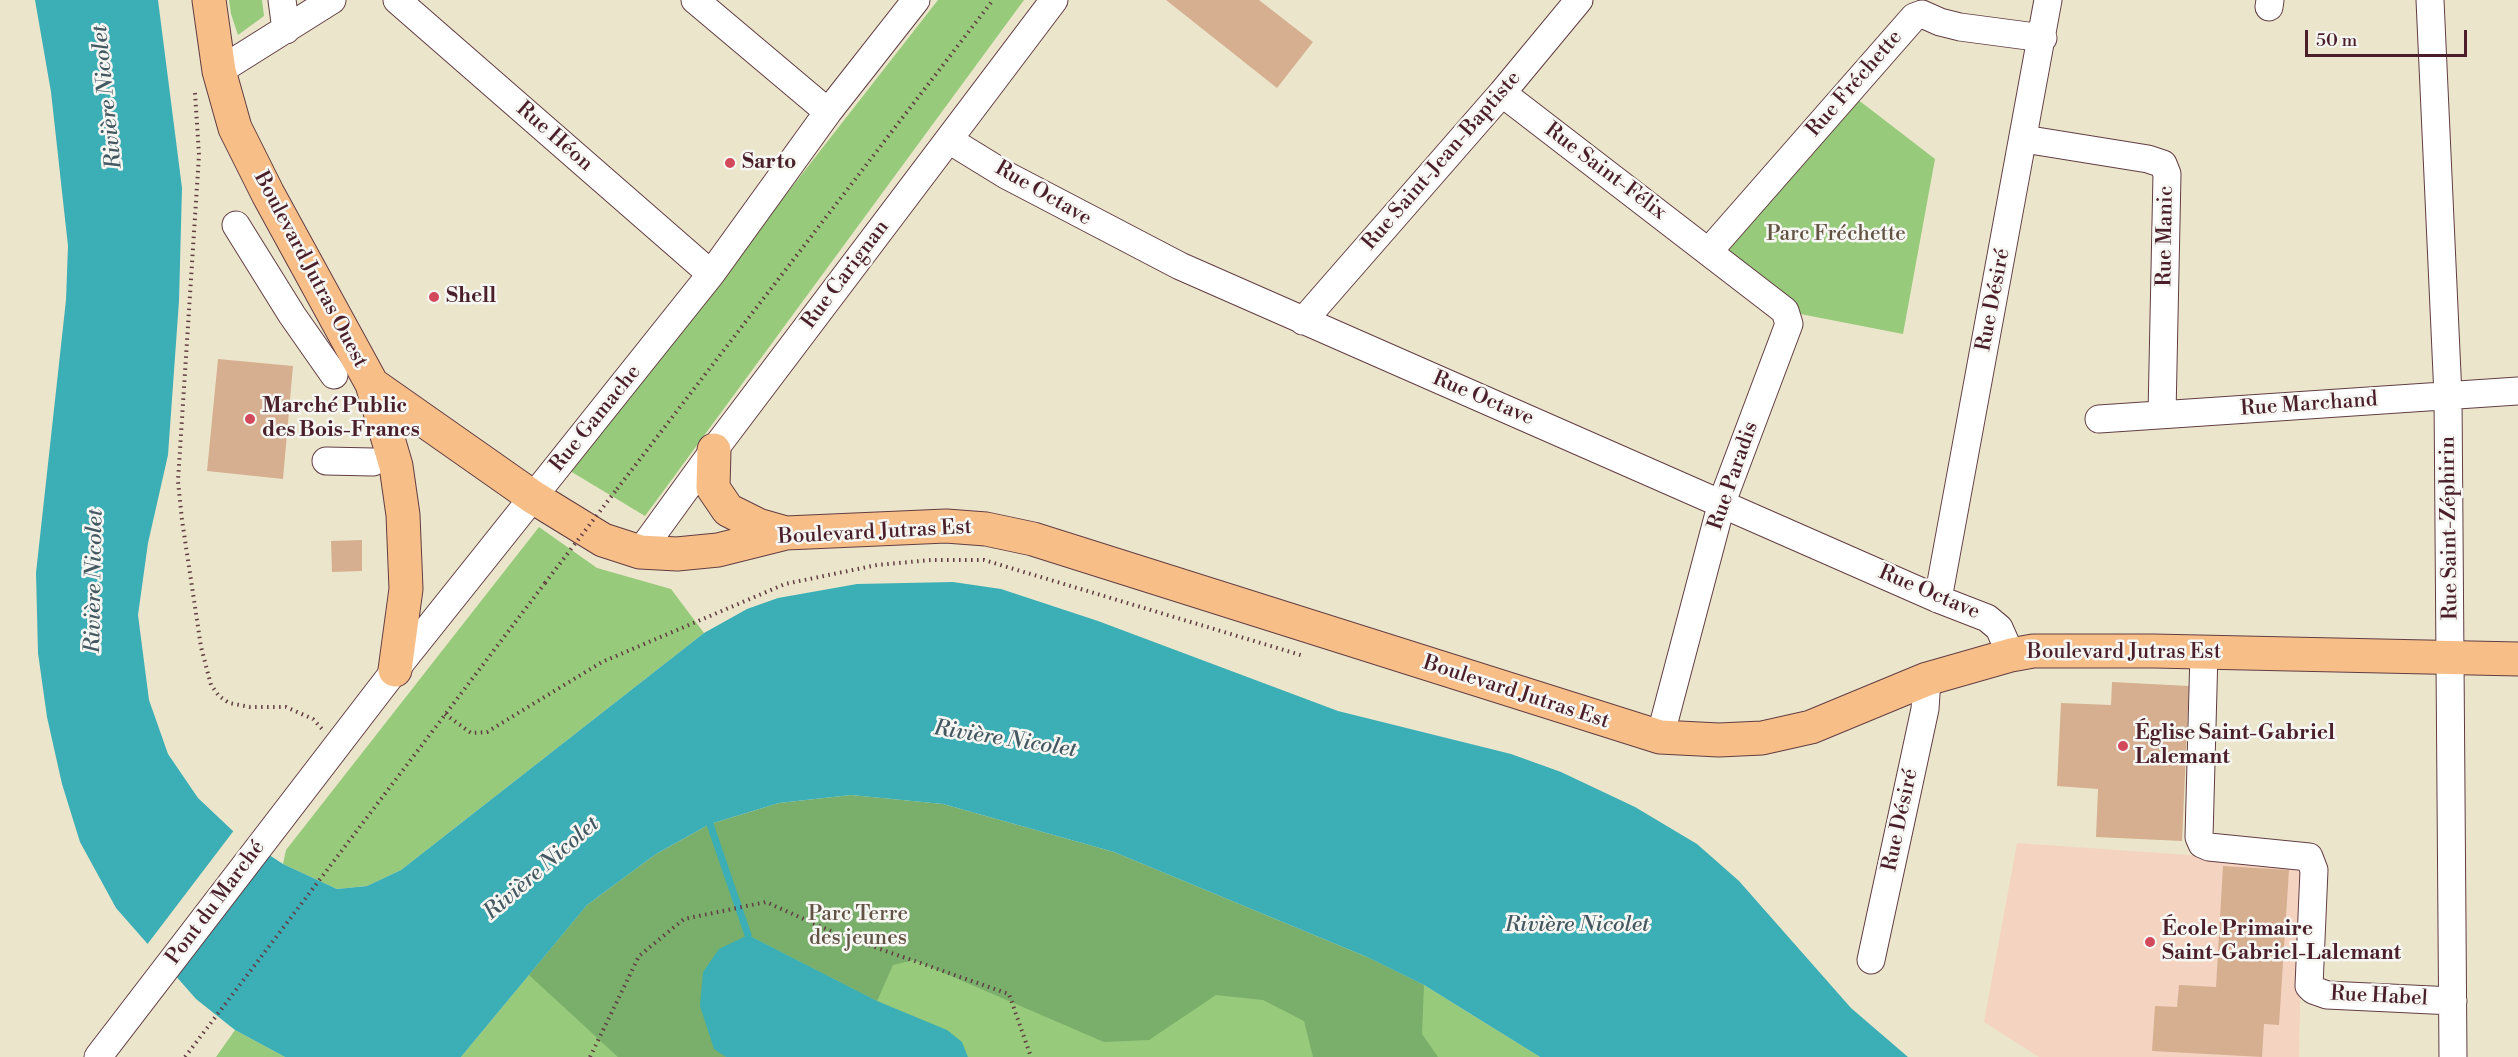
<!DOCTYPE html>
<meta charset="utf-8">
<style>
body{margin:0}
#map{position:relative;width:2518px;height:1057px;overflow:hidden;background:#ebe6cb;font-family:"Libre Bodoni",serif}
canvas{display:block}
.scale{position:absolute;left:2305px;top:30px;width:162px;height:27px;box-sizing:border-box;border:3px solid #4a1f2b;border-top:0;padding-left:8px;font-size:18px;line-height:21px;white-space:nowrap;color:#4a1f2b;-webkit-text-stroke:4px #f6f6f2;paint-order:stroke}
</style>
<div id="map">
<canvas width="2518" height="1057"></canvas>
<div class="scale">50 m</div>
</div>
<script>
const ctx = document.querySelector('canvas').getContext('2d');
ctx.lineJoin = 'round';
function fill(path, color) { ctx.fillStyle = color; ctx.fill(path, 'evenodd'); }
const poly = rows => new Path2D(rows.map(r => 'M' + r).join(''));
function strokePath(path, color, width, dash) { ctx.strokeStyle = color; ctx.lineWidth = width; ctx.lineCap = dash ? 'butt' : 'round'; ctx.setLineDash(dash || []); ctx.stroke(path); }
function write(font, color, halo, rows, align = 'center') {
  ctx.font = font + ' "Libre Bodoni",serif'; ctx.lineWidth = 5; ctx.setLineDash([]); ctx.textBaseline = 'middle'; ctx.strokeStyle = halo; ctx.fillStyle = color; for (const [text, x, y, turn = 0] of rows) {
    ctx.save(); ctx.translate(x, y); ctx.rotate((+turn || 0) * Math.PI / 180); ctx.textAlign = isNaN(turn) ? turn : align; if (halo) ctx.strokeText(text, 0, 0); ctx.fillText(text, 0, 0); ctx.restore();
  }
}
fill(poly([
 [2017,843,2303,863,2299,1057,2039,1057,1984,1022]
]), '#f5d3c1');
fill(poly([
 [229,0,262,0,264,16,238,35,231,14],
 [938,0,1024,0,645,516,570,471],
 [1848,92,1935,159,1903,334,1785,311,1709,251],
 [539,527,597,568,671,589,704,633,401,870,367,886,337,889,283,864,286,850],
 [587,905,1367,957,1424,985,1540,1057,461,1057],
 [235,1030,285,1057,216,1057]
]), '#97ca7b');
fill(poly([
 [851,795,943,804,1114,852,1367,957,1424,985,1422,1034,1438,1057,1313,1057,1304,1021,1263,1000,1216,995,1149,1040,1104,1042,914,960,893,965,877,1001,748,935,714,1048,726,1057,618,1057,529,975,587,905,656,854,710,824,779,803]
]), '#79ae6b');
fill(poly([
 [35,0,158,0,182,188,179,301,168,455,148,543,138,615,149,700,168,754,198,798,234,832,283,864,337,889,367,886,401,870,704,633,747,609,778,598,857,584,953,582,1001,589,1098,621,1338,711,1511,754,1561,772,1635,807,1697,844,1739,881,1851,1008,1908,1057,1540,1057,1424,985,1367,957,1114,852,943,804,851,795,779,803,710,824,656,854,587,905,461,1057,285,1057,235,1030,196,999,116,908,80,842,62,784,47,717,38,653,36,573,66,300,68,246,51,92],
 [748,935,877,1001,947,1030,962,1042,968,1057,726,1057,714,1049,700,1006,703,972,719,949]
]), '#3caeb5');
fill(poly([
 [235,829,270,852,172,977,146,946]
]), '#ebe6cb');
strokePath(poly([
 [710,824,748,935]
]), '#3caeb5', 7);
fill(poly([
 [1166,0,1259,0,1313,42,1277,88],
 [218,359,293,366,283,479,207,471],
 [362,540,362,571,332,572,331,541],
 [2112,682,2189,686,2182,841,2096,837,2098,789,2057,786,2061,703,2111,705],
 [2223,866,2289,870,2279,1025,2264,1024,2262,1057,2152,1051,2155,1006,2177,1007,2179,985,2216,987]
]), '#d6af91');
const minor = poly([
 [282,0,286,30],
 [397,0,711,274],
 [695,0,828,112],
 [2430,0,2448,396,2453,1057],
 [2269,7,2270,0],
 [219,71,332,0],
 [1502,93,1785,311,1789,324,1722,502,1660,737],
 [2024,139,2148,159,2163,164,2167,174,2162,414],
 [949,140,1006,175,1180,266,1938,599,1987,618,1999,628,2011,655],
 [236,225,292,315,334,375],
 [1709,251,1914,17,1922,14,1940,22,1960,27,2043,38],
 [1303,321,1502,93,1579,0],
 [2099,419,2518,391],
 [326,461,373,462],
 [640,552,714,450,1054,0],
 [1938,599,2048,0],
 [2204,652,2199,837,2202,844,2209,847,2309,857,2314,870,2309,986,2313,990,2327,995,2453,1001],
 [1871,960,1925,709,1927,679],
 [98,1057,395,670,711,274,828,112,916,0]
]);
const major = poly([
 [209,0,219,71,235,128,268,194,372,384,533,497,603,540,640,552,677,554,718,550,786,533,946,526,986,529,1033,539,1660,737,1719,740,1762,738,1811,727,1927,679,2011,655,2033,651,2154,651,2518,659],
 [372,384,396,466,403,515,406,589,395,670],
 [714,450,713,488,728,510,758,525,786,533]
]);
strokePath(minor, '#623d43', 29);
strokePath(major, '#623d43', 35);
strokePath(poly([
 [195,93,199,155,178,481,182,520,201,647,211,685,219,696,229,703,250,707,286,707,313,719,322,729],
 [617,489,993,0],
 [445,714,471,733,487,732,602,662,785,584,877,565,931,560,984,560,1304,656],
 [185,1057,545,583],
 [590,1057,639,956,684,919,766,902,837,934,1009,994,1031,1057]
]), '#623d43', 4, [1.5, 4.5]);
strokePath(minor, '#fff', 27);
strokePath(major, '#f7be88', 33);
strokePath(poly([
 [545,583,617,489]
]), '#623d43', 4, [1.5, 4.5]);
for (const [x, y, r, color] of [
 [730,163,6,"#d1495b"],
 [434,297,6,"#d1495b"],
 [250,419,6,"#d1495b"],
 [2123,746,6,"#d1495b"],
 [2150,942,6,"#d1495b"]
]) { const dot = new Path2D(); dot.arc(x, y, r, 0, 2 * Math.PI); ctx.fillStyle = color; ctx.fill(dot); strokePath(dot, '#f6f6f2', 2); }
write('21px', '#4a1f2b', '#f6f6f2', [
 ["Rue Fréchette",1855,84,-49],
 ["Rue Héon",554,137,41],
 ["Rue Saint-Jean-Baptiste",1442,161,-49],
 ["Rue Saint-Félix",1605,172,37],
 ["Rue Octave",1043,194,30],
 ["Rue Manic",2166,236,-89],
 ["Boulevard Jutras Ouest",310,270,62],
 ["Rue Carignan",846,275,-53],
 ["Rue Désiré",1994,300,-79],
 ["Rue Octave",1483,399,23],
 ["Rue Marchand",2309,405,-4],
 ["Rue Gamache",596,419,-51],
 ["Rue Paradis",1734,476,-71],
 ["Rue Saint-Zéphirin",2450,528,-91],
 ["Boulevard Jutras Est",875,533,-3],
 ["Rue Octave",1929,593,23],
 ["Boulevard Jutras Est",2124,653],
 ["Boulevard Jutras Est",1516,693,18],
 ["Rue Désiré",1901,820,-78],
 ["Pont du Marché",216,903,-53],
 ["Rue Habel",2379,997,3]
]);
write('bold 21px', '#4a1f2b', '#f6f6f2', [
 ["Sarto",742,163],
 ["Shell",446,297],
 ["Marché Public",262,407],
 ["des Bois-Francs",262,431],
 ["Église Saint-Gabriel",2135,734],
 ["Lalemant",2135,758],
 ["École Primaire",2162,930],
 ["Saint-Gabriel-Lalemant",2162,954]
], 'left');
write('21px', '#615243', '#f6f6f2', [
 ["Parc Fréchette",1836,235],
 ["Parc Terre",858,915],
 ["des jeunes",858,939]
]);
write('italic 22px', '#445862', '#f6f6f2', [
 ["Rivière Nicolet",108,97,-96],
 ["Rivière Nicolet",95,581,-89],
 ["Rivière Nicolet",1005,740,9],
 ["Rivière Nicolet",542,869,-41],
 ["Rivière Nicolet",1577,926]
]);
</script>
